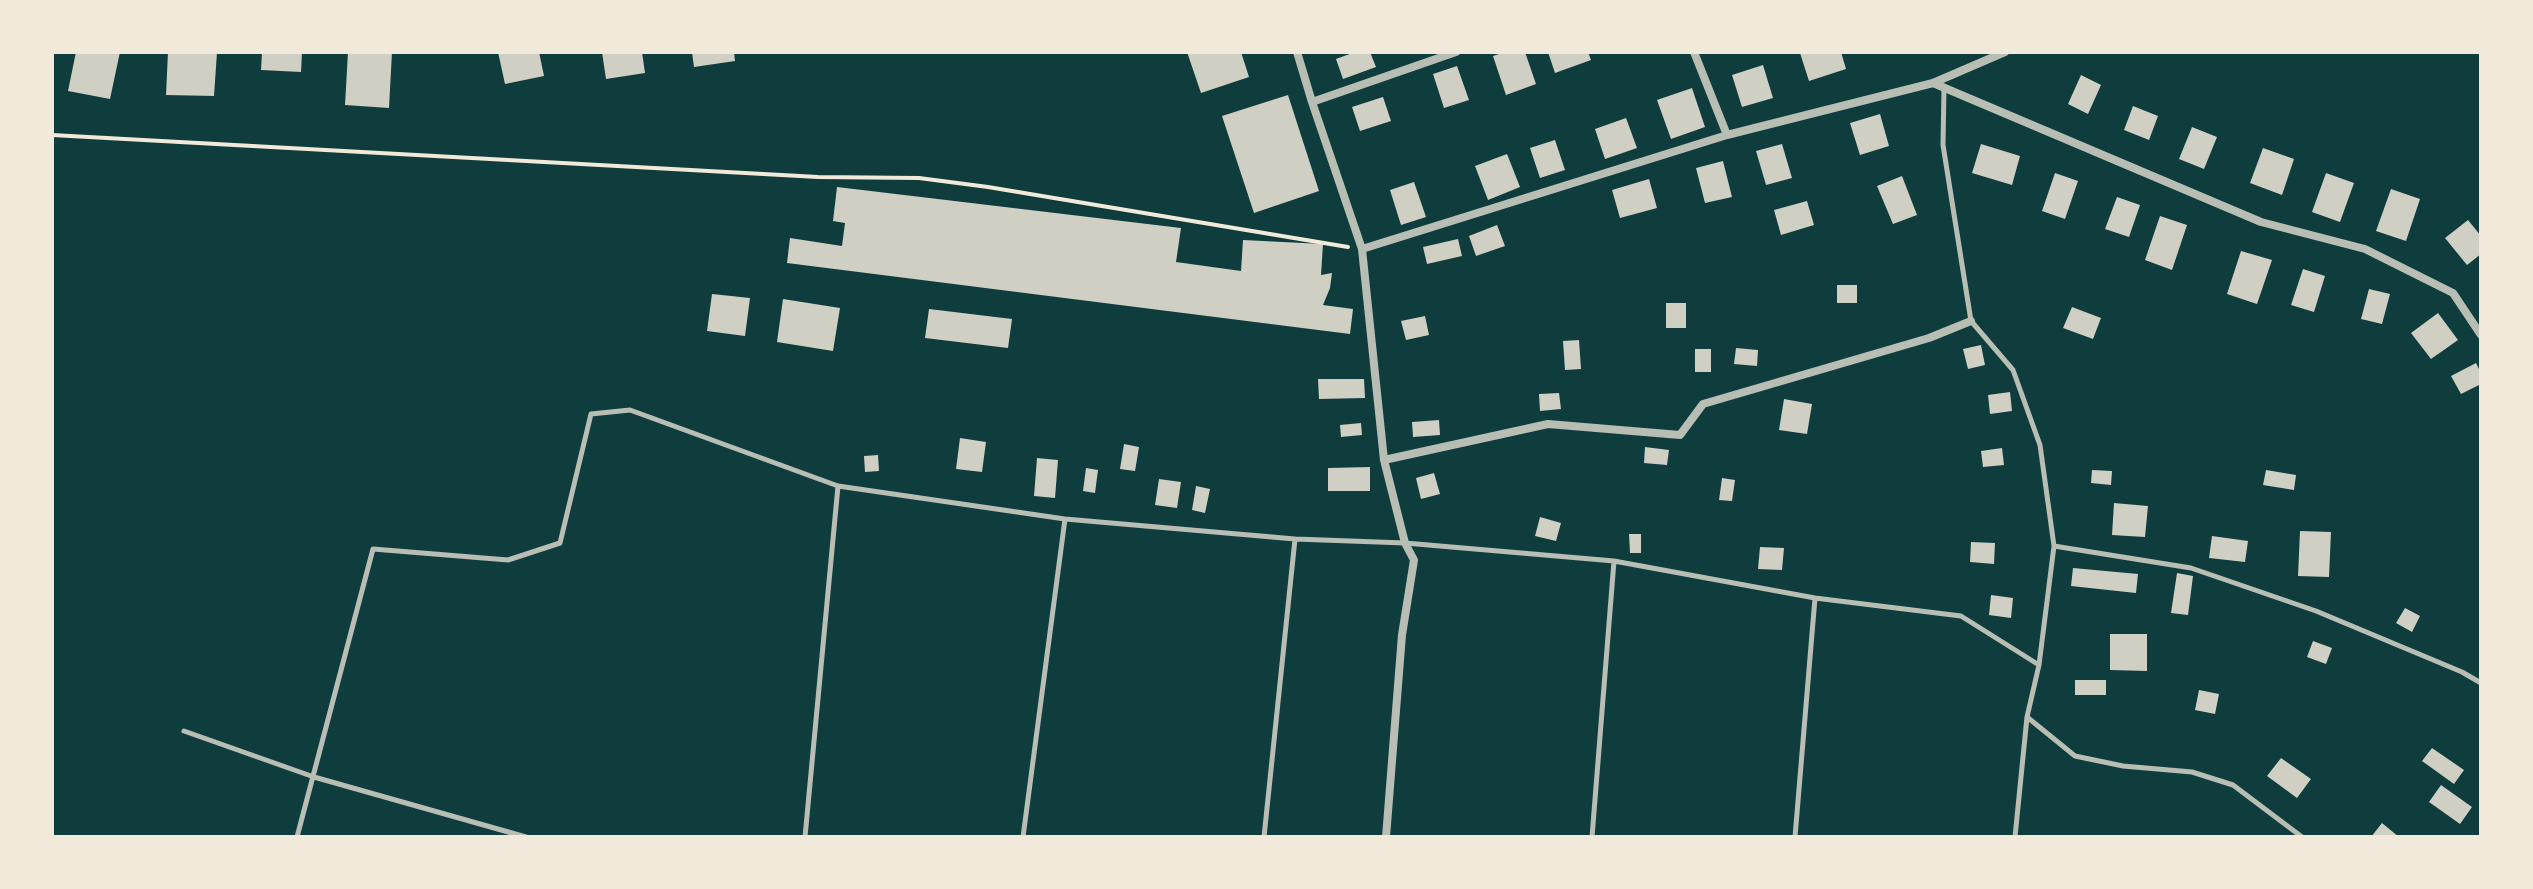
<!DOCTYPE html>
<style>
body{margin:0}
#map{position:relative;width:2533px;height:889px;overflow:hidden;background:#0f3d3e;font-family:"Work Sans",sans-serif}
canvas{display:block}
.frame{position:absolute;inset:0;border:54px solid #f1e9da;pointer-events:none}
</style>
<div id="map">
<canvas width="2533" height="889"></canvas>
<div class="frame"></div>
</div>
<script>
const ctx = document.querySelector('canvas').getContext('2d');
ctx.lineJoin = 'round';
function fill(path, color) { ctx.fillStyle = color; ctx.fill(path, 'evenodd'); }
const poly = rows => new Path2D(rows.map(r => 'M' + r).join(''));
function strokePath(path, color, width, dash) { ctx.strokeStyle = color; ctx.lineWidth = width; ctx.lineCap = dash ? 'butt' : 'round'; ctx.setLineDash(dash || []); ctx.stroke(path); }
fill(poly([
 [76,52,120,52,110,99,68,91],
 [168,52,217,52,214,96,166,95],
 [262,52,302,52,301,72,261,70],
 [348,52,392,52,389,108,345,105],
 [498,52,539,52,544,76,505,84],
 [602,52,642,52,645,73,606,79],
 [692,52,734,52,735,61,694,67],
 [1187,52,1241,52,1249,77,1201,93],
 [1355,52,1370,52,1376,67,1343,79,1336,59],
 [1505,52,1525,52,1536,84,1506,95,1493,56],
 [1548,52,1588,52,1591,60,1555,73],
 [1841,52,1846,69,1809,81,1800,53],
 [1763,65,1773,98,1742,107,1732,75],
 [1457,66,1469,100,1444,108,1433,74],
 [2081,75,2101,85,2088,114,2068,104],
 [1692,88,1705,127,1671,139,1657,100],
 [1288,95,1319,191,1254,213,1222,116],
 [1383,97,1391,121,1360,131,1352,107],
 [2133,106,2158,116,2149,140,2124,130],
 [1880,114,1889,146,1860,155,1850,123],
 [1626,118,1637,148,1605,159,1595,129],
 [2192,127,2217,137,2204,169,2179,159],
 [1555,140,1565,170,1540,178,1530,148],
 [1782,144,1792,178,1766,185,1756,151],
 [1981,144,2020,156,2012,185,1972,173],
 [2263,148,2294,159,2282,195,2250,183],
 [1507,154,1520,187,1488,200,1475,166],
 [1723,161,1732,197,1705,203,1696,168],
 [2055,173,2078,181,2065,219,2042,211],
 [2326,173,2354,183,2340,222,2312,212],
 [1902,176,1917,215,1893,224,1877,186],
 [1649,179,1657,208,1620,218,1612,190],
 [1414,182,1426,217,1401,225,1390,190],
 [837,187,1181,228,1176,262,1241,271,1243,240,1323,244,1321,275,1332,273,1330,288,1323,305,1353,309,1350,334,787,263,790,238,842,246,845,223,833,221],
 [2391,189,2420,199,2406,241,2376,231],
 [2117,197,2140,205,2129,237,2105,229],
 [1807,201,1814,225,1781,235,1774,210],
 [2160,216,2187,225,2172,270,2145,260],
 [2468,220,2481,236,2481,254,2467,265,2445,238],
 [1497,225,1505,246,1476,256,1469,236],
 [1458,239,1462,256,1427,264,1423,247],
 [2241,251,2272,260,2257,304,2227,294],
 [2303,269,2325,276,2314,312,2291,305],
 [1837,285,1857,285,1857,303,1837,303],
 [2369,289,2390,294,2382,324,2361,319],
 [712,294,750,298,745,336,707,331],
 [783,299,840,308,833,351,777,342],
 [1666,303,1686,303,1686,328,1666,328],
 [2072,307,2101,318,2093,339,2063,328],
 [929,309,1012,319,1008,348,925,338],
 [2438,313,2458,340,2431,359,2411,333],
 [1425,316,1429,335,1406,340,1401,321],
 [1579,340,1581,369,1565,370,1563,341],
 [1981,345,1985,365,1968,369,1963,349],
 [1736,348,1758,350,1757,366,1734,364],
 [1695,349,1711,349,1711,372,1695,372],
 [2476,363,2481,373,2481,384,2461,394,2451,376],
 [1318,379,1364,379,1365,398,1319,399],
 [2010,392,2012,411,1990,414,1988,395],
 [1559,393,1561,409,1540,411,1539,394],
 [1784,399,1812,404,1807,434,1779,430],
 [1439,420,1440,435,1413,437,1412,422],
 [1361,423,1362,435,1341,437,1340,425],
 [960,438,986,442,982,472,956,469],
 [1124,444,1139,447,1135,471,1120,469],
 [1645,447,1669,450,1667,465,1644,463],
 [2002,448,2004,465,1983,467,1981,451],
 [878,455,879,471,865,472,864,456],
 [1037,458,1058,460,1055,498,1034,496],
 [1370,467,1370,491,1328,491,1328,468],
 [1086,468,1098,470,1095,493,1083,491],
 [2092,470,2112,471,2111,485,2091,483],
 [2266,470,2296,475,2294,490,2263,485],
 [1434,473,1440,494,1421,499,1416,478],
 [1722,478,1735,480,1732,501,1719,500],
 [1159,479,1181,482,1177,508,1155,505],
 [1196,486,1210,489,1205,513,1192,510],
 [2114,503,2148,506,2145,537,2112,535],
 [1540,517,1561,523,1556,541,1535,536],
 [2300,531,2331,532,2329,577,2298,576],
 [1629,534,1641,534,1641,553,1630,553],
 [2212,536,2248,541,2245,562,2209,558],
 [1971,542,1995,543,1994,564,1970,562],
 [1760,547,1784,548,1782,570,1758,569],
 [2073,568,2138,574,2136,593,2071,586],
 [2177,573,2193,576,2188,615,2171,613],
 [1991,595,2013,598,2011,618,1989,615],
 [2405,608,2420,616,2412,632,2396,623],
 [2110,634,2147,634,2147,671,2110,670],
 [2313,641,2332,648,2326,664,2307,657],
 [2075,680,2106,680,2106,695,2075,695],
 [2199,690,2219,694,2215,714,2195,710],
 [2432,748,2464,770,2454,784,2422,761],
 [2281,758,2311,779,2297,798,2267,776],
 [2441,785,2472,807,2460,824,2429,802],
 [2382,823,2399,837,2371,837]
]), '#cfcfc3');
strokePath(poly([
 [52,135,818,177,919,178,988,187,1348,247]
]), '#f1e9da', 4);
strokePath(poly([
 [1944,88,1943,145,1971,321,2013,370,2040,445,2054,546,2039,665,2027,717,2015,837],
 [2054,546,2191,568,2316,611,2462,672,2481,683],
 [2027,717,2075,756,2123,766,2192,772,2233,785,2302,837],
 [184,731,314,777,526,837],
 [297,837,373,549,508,560,560,543,591,414,630,410,838,486,1065,519,1295,539,1405,543,1614,561,1815,598,1961,616,2039,665],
 [805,837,838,486],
 [1023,837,1065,519],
 [1264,837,1295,539],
 [1592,837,1614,561],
 [1795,837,1815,598]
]), '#b8beb3', 5);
strokePath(poly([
 [1297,52,1312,102,1362,249,1384,460,1405,543,1414,560,1402,635,1386,837],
 [1694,52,1727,135],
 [1933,83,2261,222,2365,249,2453,293,2481,335],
 [1312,102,1456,52],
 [1362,249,1727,135,1933,83,2005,52],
 [1384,460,1548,424,1680,435,1703,404,1929,338,1971,321]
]), '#b8beb3', 8);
</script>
